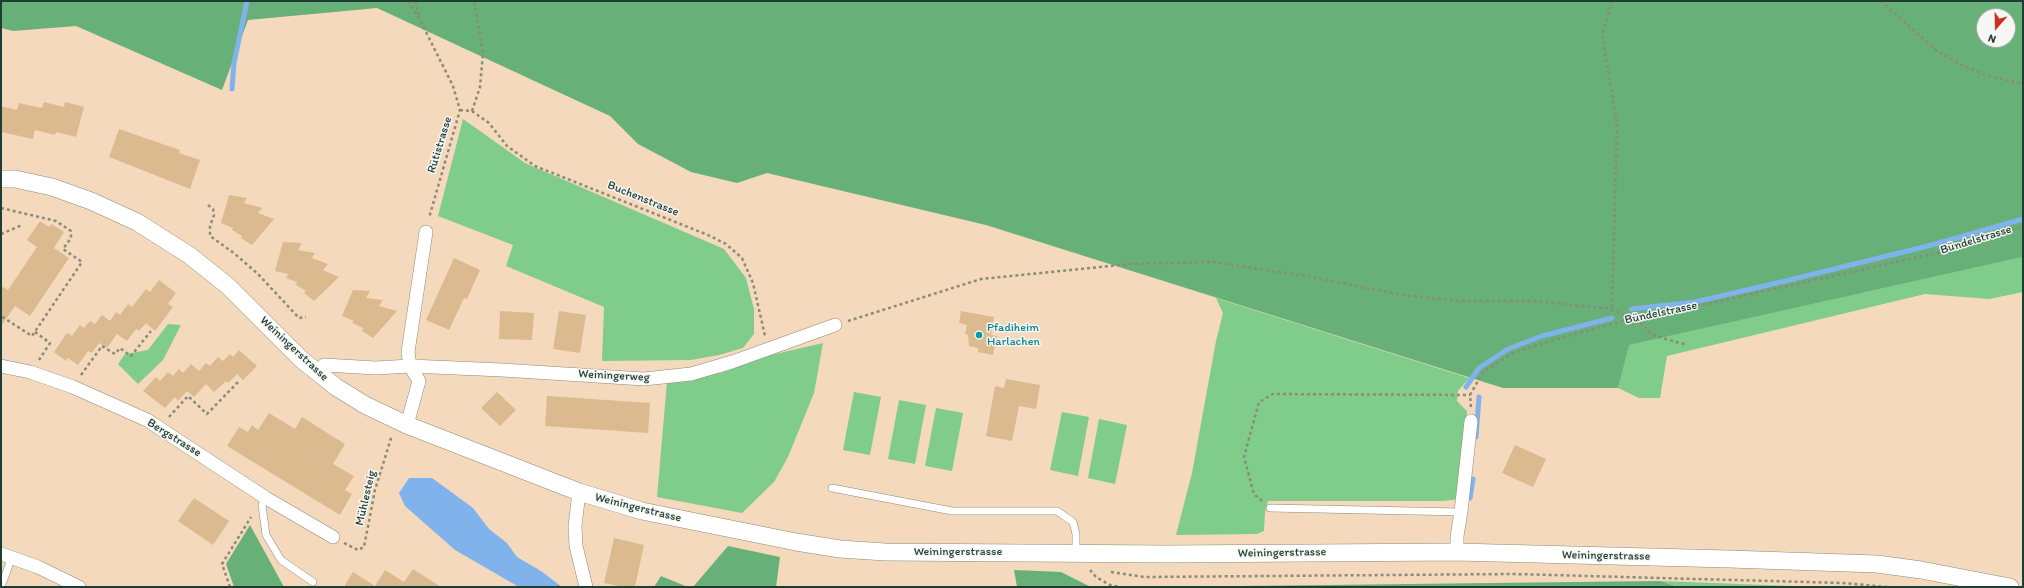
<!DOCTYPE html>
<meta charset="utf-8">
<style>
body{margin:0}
#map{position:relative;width:2024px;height:588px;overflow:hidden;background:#f4d9bc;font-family:Itim,sans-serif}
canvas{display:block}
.frame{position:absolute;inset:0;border:2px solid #1f3d34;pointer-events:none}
.north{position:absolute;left:1976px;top:8px;width:40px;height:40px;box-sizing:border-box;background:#f6f6f2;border:1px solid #a0aca6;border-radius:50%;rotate:200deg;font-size:11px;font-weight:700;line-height:16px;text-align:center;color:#1f3d34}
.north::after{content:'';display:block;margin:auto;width:14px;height:18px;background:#c8321e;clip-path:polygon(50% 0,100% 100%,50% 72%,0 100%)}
</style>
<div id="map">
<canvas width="2024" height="588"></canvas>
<div class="frame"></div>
<div class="north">N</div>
</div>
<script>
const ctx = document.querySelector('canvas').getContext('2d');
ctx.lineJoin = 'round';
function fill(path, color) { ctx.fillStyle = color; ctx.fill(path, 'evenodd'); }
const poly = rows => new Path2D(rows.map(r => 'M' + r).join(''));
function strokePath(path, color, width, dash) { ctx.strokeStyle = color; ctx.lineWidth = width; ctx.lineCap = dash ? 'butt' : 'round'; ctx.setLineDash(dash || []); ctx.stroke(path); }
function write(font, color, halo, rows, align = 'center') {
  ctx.font = font + ' Itim,sans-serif'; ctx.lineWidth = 3; ctx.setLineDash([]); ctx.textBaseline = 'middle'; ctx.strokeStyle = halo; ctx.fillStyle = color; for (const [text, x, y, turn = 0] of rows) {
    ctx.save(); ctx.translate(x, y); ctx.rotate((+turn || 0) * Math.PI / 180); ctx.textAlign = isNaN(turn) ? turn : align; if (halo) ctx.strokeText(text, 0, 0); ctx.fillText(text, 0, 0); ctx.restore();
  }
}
fill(poly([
 [463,119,525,163,724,249,746,278,754,309,754,334,743,348,719,355,691,360,602,361,604,307,506,266,513,245,438,216],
 [2023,257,2023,292,1989,299,1925,294,1667,356,1660,398,1639,398,1618,388,1628,345],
 [1216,298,1469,378,1458,391,1457,401,1467,411,1460,493,1454,500,1441,501,1268,501,1265,512,1264,531,1257,534,1176,535,1192,473,1216,341,1223,313],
 [168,324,181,325,163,360,138,384,118,364,125,354,148,350],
 [823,343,814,393,788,457,774,482,742,513,657,497,667,382,721,373,771,355],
 [854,392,881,397,870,455,843,450],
 [899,400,926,405,915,464,888,459],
 [936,408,963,413,952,471,925,466],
 [1062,412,1089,417,1078,476,1050,470],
 [1099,419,1127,425,1115,484,1088,478],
 [1660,581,1818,587,1824,587,1678,587]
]), '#7fcc8b');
fill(poly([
 [1,1,2023,1,2023,257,1629,345,1618,388,1503,388,986,225,767,173,737,183,691,172,638,144,610,116,377,8,248,20,222,90,76,26,13,31,1,28],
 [1984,16,2008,16,2008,40,1984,40],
 [250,525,284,587,234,587,226,564],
 [728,546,780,557,776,587,693,587],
 [1014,570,1061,572,1091,587,1017,587],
 [661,576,688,587,654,587],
 [1660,581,1678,587,1158,587]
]), '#67b077');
fill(poly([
 [409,478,432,478,473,508,489,529,507,543,517,557,541,571,562,587,519,587,455,550,405,506,399,493]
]), '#80b2ec');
strokePath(poly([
 [232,89,234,63,247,1],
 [1631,309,1695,302,1777,283,1932,245,2023,219],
 [1466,387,1479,368,1508,349,1542,336,1612,318],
 [1476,437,1479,397],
 [1470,498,1473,479]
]), '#80b2ec', 5);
fill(poly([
 [44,102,64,107,65,102,84,107,76,137,56,132,55,135,35,130,33,139,1,132,1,106,17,110,19,103,42,108],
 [119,129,180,150,179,153,200,160,190,189,109,157],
 [229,195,247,198,244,203,262,208,258,213,274,219,252,245,241,238,242,236,232,230,233,228,221,223],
 [40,221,49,227,51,224,64,232,54,248,69,258,30,316,15,306,1,326,1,286,8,290,37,247,27,240],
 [283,242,302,243,298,250,315,253,312,258,328,264,323,270,339,277,314,301,304,293,306,291,296,285,297,282,286,278,288,274,275,271],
 [454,258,480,270,467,299,464,298,449,330,426,320],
 [159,280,176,293,168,304,173,307,155,331,146,323,139,331,136,329,127,341,117,334,107,348,99,343,92,353,88,351,78,365,68,358,66,361,54,352,67,333,72,336,80,325,84,328,90,321,95,324,102,315,110,321,116,312,120,315,128,304,132,307,146,289,150,292],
 [353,290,370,291,366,298,383,300,379,306,397,311,373,338,362,331,363,328,352,323,354,321,342,316],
 [500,311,534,313,532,340,499,339],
 [559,311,586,315,580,353,553,349],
 [961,311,994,317,991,335,997,336,993,355,978,352,978,348,969,346,968,335,965,334,967,325,959,323],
 [239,350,257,366,243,380,237,374,228,383,226,381,214,392,206,384,194,397,187,391,178,401,175,397,165,408,143,391,156,377,160,381,168,372,173,376,179,369,183,373,191,364,199,371,206,363,210,366,218,357,223,361,230,354,233,357],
 [1006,379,1040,385,1036,409,1019,406,1012,441,986,436,995,386,1004,388],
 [497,392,516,410,500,426,481,408],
 [547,396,650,403,648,433,545,426],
 [269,413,295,429,302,417,345,444,333,464,354,476,345,490,352,494,340,515,227,446,239,427,248,432,252,425,258,430],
 [1515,445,1546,459,1533,487,1502,473],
 [194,498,229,521,213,545,178,521],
 [614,538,644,545,635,587,624,587,604,583],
 [413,569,441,587,344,587,353,572,375,586,385,570,404,582]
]), '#dcba90');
const service = poly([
 [832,488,952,511,1057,511,1073,522,1076,534,1076,553],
 [266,498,262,505,266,535,281,560,313,582],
 [1270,508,1461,512],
 [1,587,12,557]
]);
const minor = poly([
 [1,366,30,372,73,387,147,420,266,498,333,537],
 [316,372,324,365,376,368,410,366,502,370,644,379,691,374,732,362,835,325],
 [407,425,419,381,410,366,408,352,426,232],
 [579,492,575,526,576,546,586,587],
 [1457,552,1457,536,1461,512,1471,421],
 [1,554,38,567,79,587]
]);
const tertiary = poly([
 [1,179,15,179,52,187,91,201,137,222,189,255,228,286,302,360,336,387,365,405,407,425,579,492,642,511,796,542,840,549,885,552,1167,554,1457,552,1729,559,1877,564,1921,570,2010,587]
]);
strokePath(service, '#8a8b78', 8);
strokePath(minor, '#8a8b78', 14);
strokePath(tertiary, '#8a8b78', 18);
strokePath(poly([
 [408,1,421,22,453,86,460,110,429,218],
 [415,1,420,18],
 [1612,1,1602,35,1617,124,1612,309],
 [1881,1,1937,51,1962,65,1986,75,2023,84],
 [460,110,472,111,489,123,507,146,535,166,708,235,726,244,742,258,753,283,765,336],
 [472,111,480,87,483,53,474,1],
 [208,205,213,209,214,215,210,226,210,236,235,254,258,274,299,318,306,317],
 [1,208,56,221,71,231,71,238,63,249,82,262,32,336,1,316],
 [1,234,22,225],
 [1636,318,1652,335,1687,345],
 [848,321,981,279,1130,264,1212,262,1306,276,1402,295,1462,301,1534,301,1612,309,1630,319],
 [35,332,50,343,39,360],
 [81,375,102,346,115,354,120,348,131,356,151,331],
 [1471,407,1470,395,1483,372,1511,354,1550,341,1630,319,1684,309,1950,250,2023,226],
 [169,417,188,396,207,414,239,381],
 [1262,501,1254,494,1244,457,1259,402,1273,394,1470,395],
 [344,543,358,550,364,547,375,490,392,435],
 [1090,570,1096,577,1110,585,1120,587],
 [1111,572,1144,577,1514,574,1843,583,1887,587],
 [230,587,222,564,251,517]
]), '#8a8b78', 2.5, [3, 3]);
strokePath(service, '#fff', 7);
strokePath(minor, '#fff', 13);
strokePath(tertiary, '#fff', 17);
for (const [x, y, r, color] of [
 [979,335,4,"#0f9aa8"]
]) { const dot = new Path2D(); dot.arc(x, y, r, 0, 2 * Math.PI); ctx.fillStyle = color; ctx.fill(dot); strokePath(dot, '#f6f6f2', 1.5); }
write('12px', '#1f3d34', '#f6f6f2', [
 ["Rütistrasse",440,145,-73],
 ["Buchenstrasse",643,199,22],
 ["Bündelstrasse",1976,240,-17],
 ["Bündelstrasse",1661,313,-12],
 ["Weiningerstrasse",294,349,43],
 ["Weiningerweg",614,376,3],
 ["Bergstrasse",174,438,32],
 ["Mühlesteig",366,498,-77],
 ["Weiningerstrasse",638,508,14],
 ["Weiningerstrasse",958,552],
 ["Weiningerstrasse",1282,553,-1],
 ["Weiningerstrasse",1606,556,1]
]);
write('12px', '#0d838f', '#f6f6f2', [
 ["Pfadiheim",987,328],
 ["Harlachen",987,342]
], 'left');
</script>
